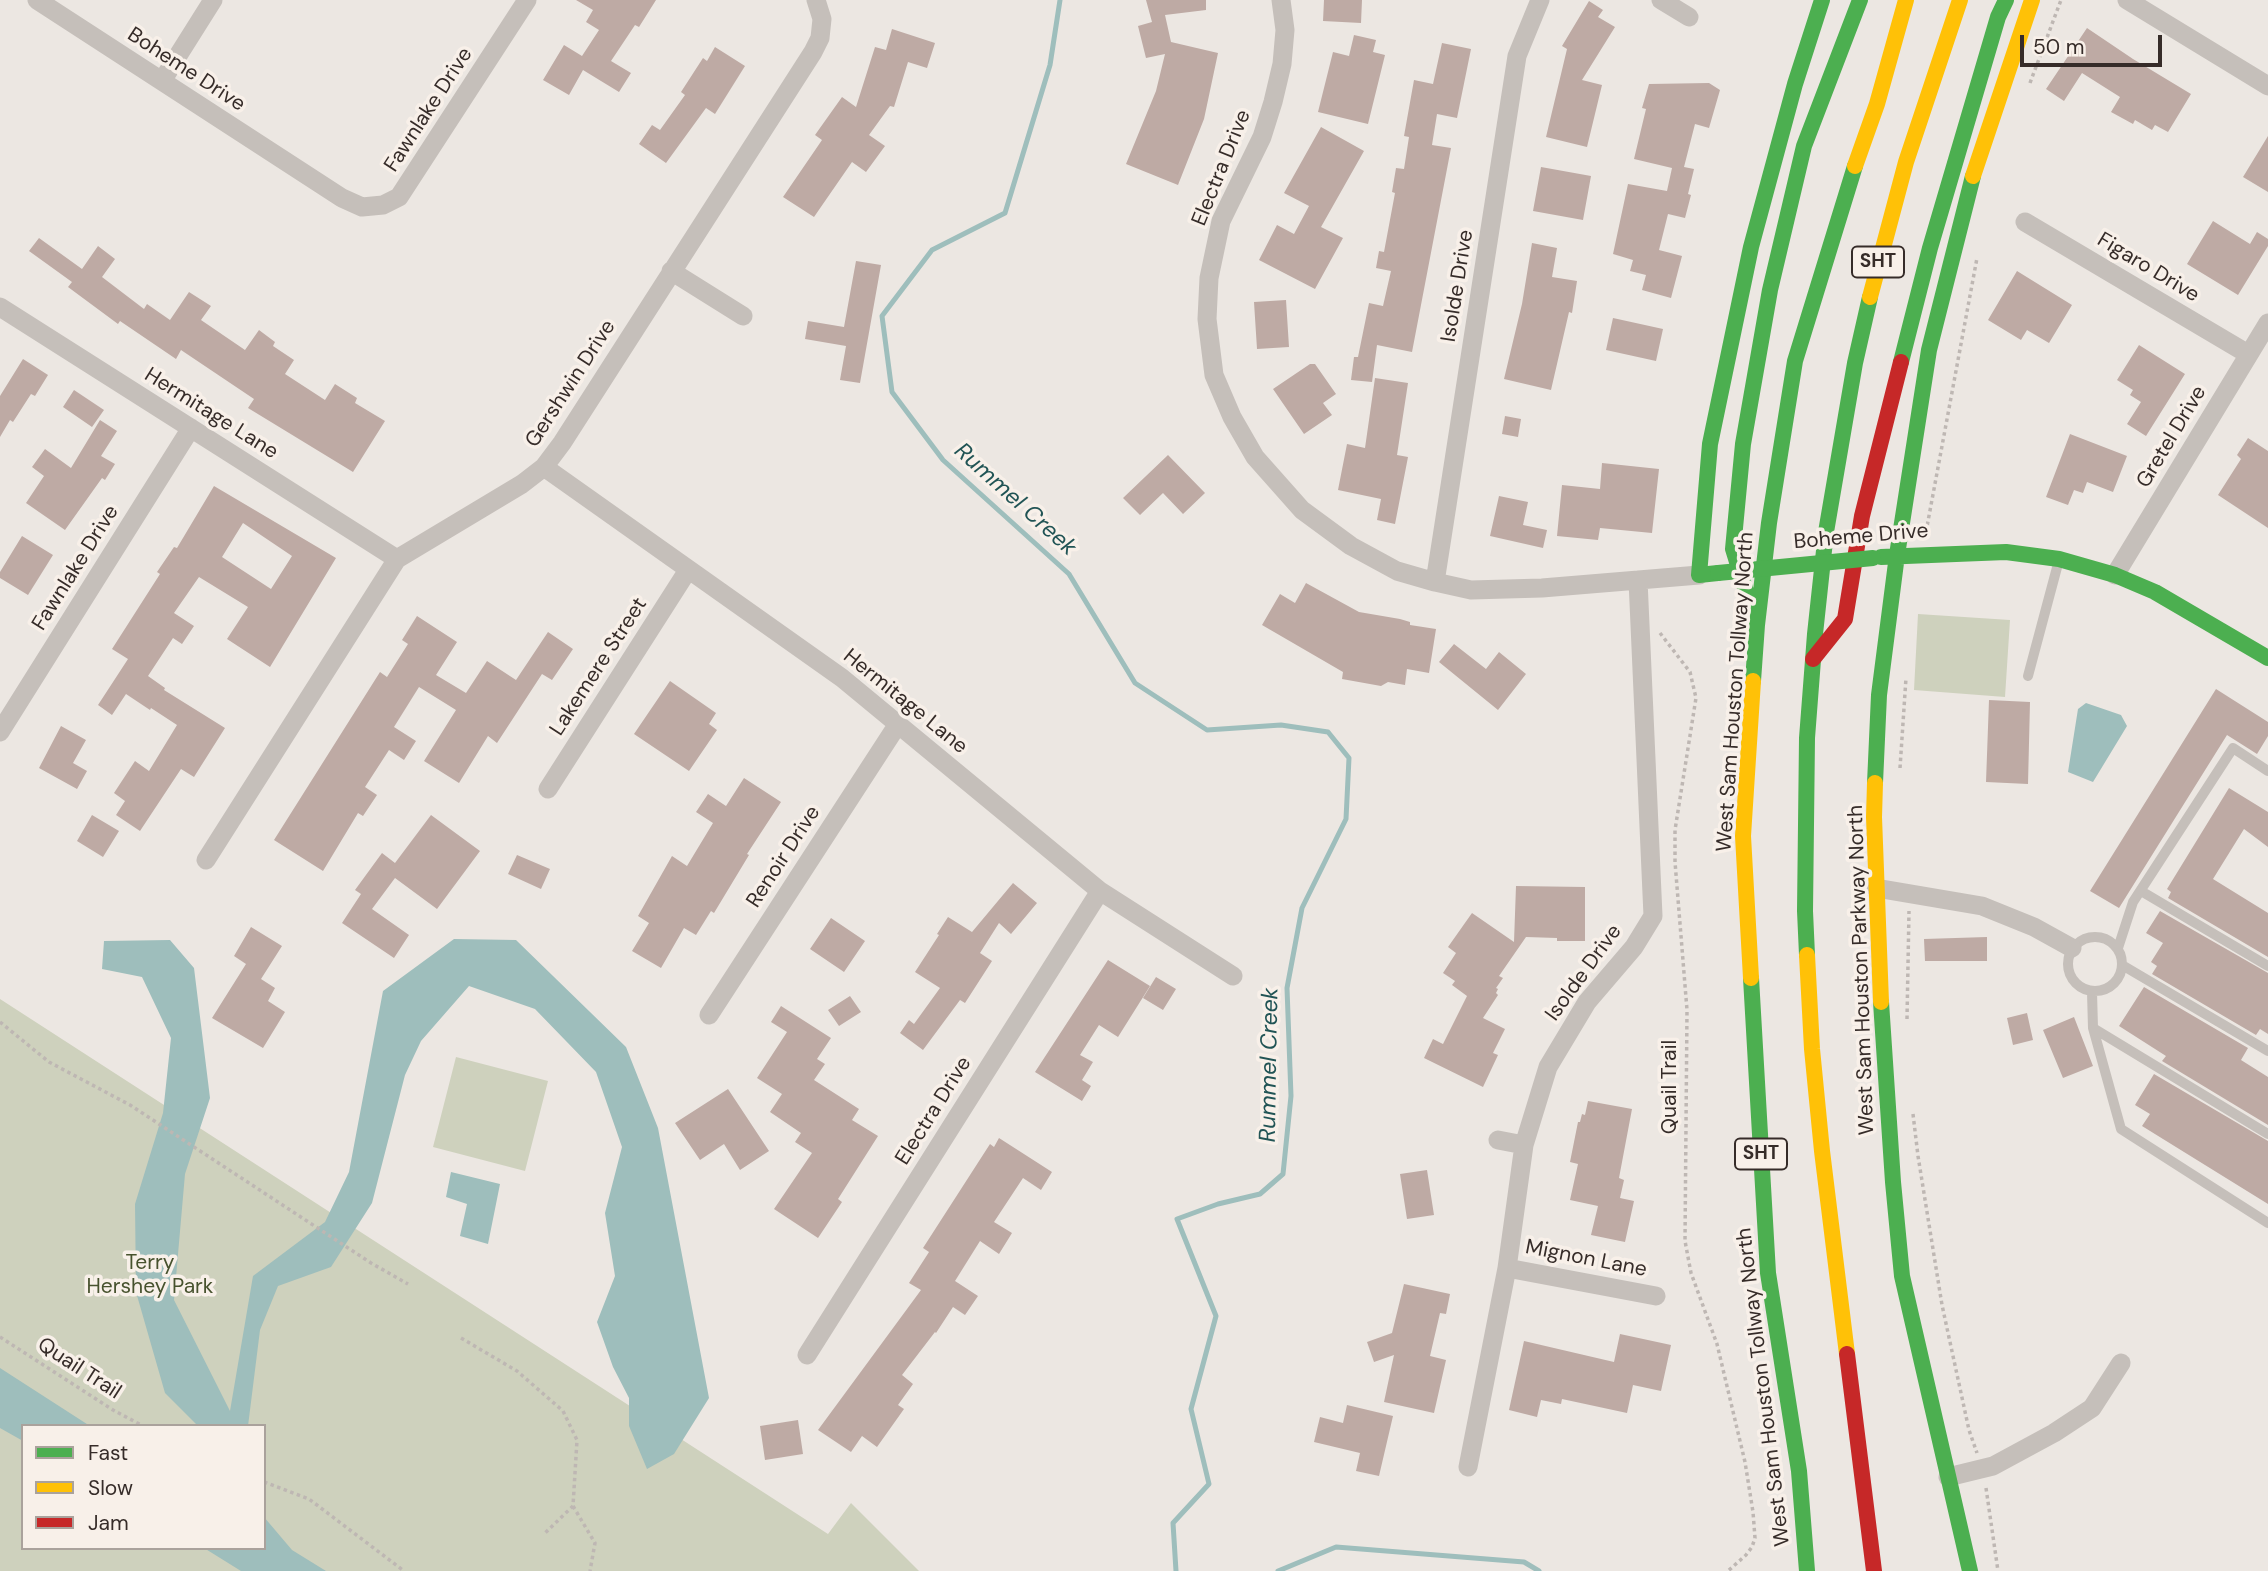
<!DOCTYPE html>
<style>
body{margin:0}
#map{position:relative;width:2268px;height:1571px;overflow:hidden;background:#ece7e2;font-family:"DM Sans",sans-serif}
canvas{display:block}
.legend{position:absolute;left:21px;top:1424px;width:245px;height:126px;box-sizing:border-box;background:#f8f0e9;border:2px solid #aaa29c;margin:0;padding:9px 12px;list-style:none;font-size:21px;color:#362c29}
.legend li{display:flex;align-items:center;gap:14px;height:35px}
.legend b{width:35px;border:2px solid #aaa29c}
.scale{position:absolute;left:2020px;top:35px;width:142px;height:32px;box-sizing:border-box;border:4px solid #362c29;border-top:0;padding-left:9px;font-size:21px;line-height:24px;white-space:nowrap;color:#362c29;-webkit-text-stroke:5px #f8f0e9;paint-order:stroke}
</style>
<div id="map">
<canvas width="2268" height="1571"></canvas>
<ul class="legend">
<li><b style="height:9px;background:#4caf50"></b>Fast</li>
<li><b style="height:9px;background:#ffc107"></b>Slow</li>
<li><b style="height:9px;background:#c62828"></b>Jam</li>
</ul>
<div class="scale">50 m</div>
</div>
<script>
const ctx = document.querySelector('canvas').getContext('2d');
ctx.lineJoin = 'round';
function fill(path, color) { ctx.fillStyle = color; ctx.fill(path, 'evenodd'); }
const poly = rows => new Path2D(rows.map(r => 'M' + r).join(''));
function strokePath(path, color, width, dash) { ctx.strokeStyle = color; ctx.lineWidth = width; ctx.lineCap = dash ? 'butt' : 'round'; ctx.setLineDash(dash || []); ctx.stroke(path); }
function write(font, color, halo, rows, align = 'center') {
  ctx.font = font + ' "DM Sans",sans-serif'; ctx.lineWidth = 7; ctx.setLineDash([]); ctx.textBaseline = 'middle'; ctx.strokeStyle = halo; ctx.fillStyle = color; for (const [text, x, y, turn = 0] of rows) {
    ctx.save(); ctx.translate(x, y); ctx.rotate((+turn || 0) * Math.PI / 180); ctx.textAlign = isNaN(turn) ? turn : align; if (halo) ctx.strokeText(text, 0, 0); ctx.fillText(text, 0, 0); ctx.restore();
  }
}
fill(poly([
 [1918,614,2010,620,2005,697,1914,690],
 [0,999,828,1534,851,1503,919,1571,0,1571],
 [23,1426,264,1426,264,1548,23,1548],
 [456,1057,548,1081,525,1171,433,1147]
]), '#ced1bd');
fill(poly([
 [2086,703,2121,715,2127,726,2093,782,2068,772,2078,709],
 [454,939,516,940,626,1047,658,1128,709,1398,674,1454,647,1469,629,1426,629,1398,613,1367,597,1322,615,1276,605,1213,622,1147,596,1072,535,1009,469,986,421,1041,405,1075,372,1203,331,1267,278,1286,260,1330,248,1426,198,1426,165,1393,136,1292,135,1204,163,1113,171,1038,142,977,102,969,104,941,170,940,194,968,210,1098,185,1174,174,1300,230,1411,253,1276,325,1222,349,1172,383,991],
 [451,1172,500,1184,488,1244,460,1236,467,1204,446,1197],
 [0,1368,90,1426,23,1426,23,1441,0,1428],
 [264,1517,292,1550,326,1571,241,1571,204,1548,264,1548]
]), '#9ebebc');
strokePath(poly([
 [1060,0,1050,65,1005,213,932,250,882,316,892,392,943,460,1069,574,1135,683,1207,730,1281,725,1328,732,1349,758,1346,819,1302,908,1287,988,1291,1096,1283,1174,1260,1194,1218,1204,1177,1219,1216,1316,1191,1409,1209,1484,1173,1523,1176,1571],
 [1278,1571,1336,1547,1524,1562,1539,1571]
]), '#9ebebc', 5);
fill(poly([
 [576,0,656,0,639,27,635,25,611,61,631,73,619,92,583,70,569,95,543,80,564,45,582,56,599,30,586,22,593,10],
 [1146,0,1206,0,1206,10,1165,15,1171,42,1218,53,1204,119,1178,185,1126,164,1156,91,1165,54,1146,58,1138,26,1152,22],
 [1324,0,1362,0,1361,23,1323,21],
 [1589,1,1603,10,1598,17,1615,27,1582,80,1602,85,1587,147,1546,137,1567,49,1562,46],
 [2087,28,2133,59,2191,94,2168,132,2155,125,2152,130,2135,120,2133,124,2111,112,2120,97,2082,73,2064,101,2046,89],
 [892,29,935,43,927,68,908,62,894,107,890,106,869,135,885,146,866,172,852,162,814,217,783,197,822,140,815,135,842,97,856,107,875,47,886,50],
 [1354,35,1376,40,1373,52,1385,55,1368,124,1318,112,1333,52,1349,56],
 [1442,43,1471,49,1457,118,1437,114,1432,145,1451,148,1412,352,1377,345,1372,382,1351,380,1354,357,1358,357,1369,303,1383,306,1391,271,1376,268,1379,251,1384,252,1395,193,1392,192,1396,168,1404,169,1409,137,1404,136,1414,80,1433,84],
 [715,47,745,66,715,114,706,108,666,163,639,144,652,125,660,130,685,95,681,92,703,58,707,61],
 [1709,83,1720,90,1709,128,1695,124,1684,167,1694,169,1688,194,1691,195,1685,218,1668,214,1659,250,1682,256,1671,298,1642,290,1646,275,1630,271,1633,260,1613,254,1628,184,1667,191,1672,168,1634,159,1646,109,1642,108,1649,84],
 [1321,127,1364,151,1321,227,1343,238,1315,289,1259,260,1277,225,1294,234,1309,206,1284,193],
 [2268,136,2268,192,2243,177],
 [1541,167,1591,176,1583,220,1533,211],
 [2213,221,2250,244,2257,232,2268,239,2268,246,2238,295,2187,264],
 [39,238,82,269,98,246,115,259,102,277,144,309,147,304,170,320,189,292,211,306,201,320,245,350,259,330,275,342,273,346,294,360,285,374,325,400,335,384,357,398,355,403,385,421,353,472,248,408,254,399,181,350,176,359,120,321,118,324,68,287,72,282,29,251],
 [1532,243,1557,248,1552,277,1577,281,1572,313,1569,312,1551,390,1504,379,1522,304],
 [856,261,881,265,860,383,840,380,846,346,805,339,808,321,844,327],
 [2017,271,2072,305,2049,343,2027,330,2021,340,1988,320],
 [1286,300,1289,347,1257,349,1254,302],
 [1613,318,1663,329,1656,361,1606,350],
 [2139,345,2185,374,2146,436,2127,424,2141,402,2130,395,2133,390,2117,380],
 [23,359,48,375,35,396,31,394,13,422,10,420,0,437,0,396],
 [1310,364,1315,364,1336,394,1323,403,1332,415,1304,434,1273,389],
 [1375,378,1408,383,1397,455,1408,457,1395,524,1377,520,1381,499,1338,490,1347,444,1365,448],
 [74,390,104,410,92,427,63,407],
 [1505,416,1521,419,1518,437,1502,434],
 [100,420,117,431,101,456,115,464,105,480,102,478,65,530,26,503,44,476,32,467,45,449,71,468],
 [2070,434,2127,456,2113,492,2087,482,2083,493,2074,490,2068,505,2046,497],
 [2248,438,2268,451,2268,528,2218,495,2241,459,2237,455],
 [1168,455,1205,493,1183,514,1163,493,1140,515,1123,498],
 [1602,463,1659,469,1652,533,1600,528,1598,540,1557,536,1562,485,1600,489],
 [214,486,336,558,270,667,227,639,248,607,199,577,174,613,194,626,182,644,173,638,148,676,165,688,164,690,225,728,194,777,181,769,140,831,116,815,125,801,114,793,135,761,149,771,177,725,151,708,150,710,126,694,112,715,98,705,128,659,112,649,160,574,157,572,174,547,177,548],
 [243,523,292,556,271,589,222,557],
 [1499,496,1528,502,1523,525,1547,530,1543,548,1490,536],
 [22,536,53,555,28,595,0,578,0,572],
 [1306,583,1359,612,1400,619,1410,622,1410,625,1436,629,1429,673,1407,669,1405,685,1388,682,1381,686,1342,679,1343,672,1262,625,1280,594,1295,603],
 [417,616,457,642,436,675,466,693,487,661,516,680,548,632,573,649,552,680,542,674,497,743,488,736,459,783,424,761,456,710,419,687,394,727,416,741,404,760,389,750,365,787,377,795,363,816,358,813,323,871,274,840,380,672,387,677,408,644,402,640],
 [1454,644,1486,669,1499,652,1526,674,1498,710,1439,662],
 [670,681,716,713,709,724,717,730,689,771,634,734],
 [2216,689,2268,722,2268,736,2257,754,2227,735,2119,908,2090,891],
 [1989,700,2030,702,2028,784,1986,782],
 [61,726,86,740,73,763,87,771,77,789,39,768],
 [744,778,781,802,747,854,749,855,714,913,711,911,696,935,684,928,661,968,632,951,649,923,638,916,672,856,687,866,713,823,696,812,708,794,726,806],
 [2229,788,2268,812,2268,847,2244,829,2213,879,2268,913,2268,957,2168,898,2171,892,2167,889],
 [92,815,119,831,103,857,77,841],
 [431,815,480,851,437,909,395,878,372,909,409,935,394,958,342,923,361,894,355,890,382,853,395,863],
 [517,855,550,869,541,889,508,874],
 [1013,883,1037,903,1011,934,999,923,980,953,992,961,965,1003,960,1000,923,1050,900,1033,909,1020,914,1024,940,988,915,972,939,935,937,934,948,917,972,932],
 [1516,886,1585,887,1585,941,1557,941,1557,938,1526,937,1499,976,1503,978,1496,988,1498,989,1496,993,1498,995,1483,1018,1505,1029,1493,1053,1498,1055,1483,1087,1424,1058,1433,1039,1443,1044,1467,996,1452,985,1455,981,1443,973,1456,953,1448,947,1472,913,1514,942],
 [2160,911,2268,973,2268,1034,2260,1029,2256,1035,2152,974,2157,966,2151,962,2163,943,2146,933],
 [831,918,865,941,844,972,810,949],
 [251,927,282,946,261,979,275,988,268,1001,285,1012,263,1048,212,1018,246,964,234,956],
 [1987,937,1987,961,1925,961,1924,939],
 [1108,960,1150,986,1118,1037,1099,1025,1080,1055,1093,1062,1082,1080,1091,1086,1082,1101,1035,1072],
 [1156,977,1176,989,1163,1010,1143,998],
 [2144,987,2248,1048,2241,1060,2268,1077,2268,1125,2162,1061,2166,1056,2119,1026],
 [850,996,861,1012,839,1026,828,1010],
 [781,1006,831,1038,817,1059,825,1064,814,1080,859,1109,852,1120,878,1136,838,1199,842,1202,818,1238,774,1209,812,1153,795,1142,801,1133,770,1112,782,1094,757,1078,787,1032,771,1022],
 [2027,1013,2033,1040,2013,1045,2007,1018],
 [2074,1017,2093,1066,2063,1078,2043,1030],
 [2154,1074,2268,1141,2268,1204,2142,1126,2150,1114,2135,1105],
 [728,1089,769,1151,740,1170,724,1144,700,1160,675,1123],
 [1588,1101,1632,1109,1619,1178,1624,1180,1620,1198,1634,1201,1625,1242,1591,1235,1598,1206,1570,1200,1578,1164,1570,1162,1578,1122,1580,1122,1582,1114,1585,1115],
 [999,1138,1052,1172,1041,1190,1023,1178,994,1222,1012,1233,999,1254,980,1241,955,1281,978,1296,965,1315,953,1307,936,1333,935,1332,902,1375,913,1384,898,1405,904,1409,877,1447,862,1436,851,1452,818,1430,921,1290,909,1283,929,1252,923,1248,990,1144,994,1147],
 [1427,1170,1434,1215,1407,1219,1400,1174],
 [1404,1284,1450,1294,1446,1314,1440,1313,1430,1356,1446,1360,1434,1413,1384,1402,1394,1355,1374,1362,1367,1342,1392,1333],
 [1620,1334,1671,1345,1661,1391,1633,1385,1627,1413,1562,1399,1561,1404,1541,1400,1537,1417,1509,1410,1524,1341,1614,1362],
 [1347,1405,1393,1416,1379,1476,1356,1471,1360,1453,1314,1442,1320,1417,1343,1423],
 [798,1420,803,1454,765,1460,760,1426]
]), '#beaaa4');
strokePath(poly([
 [2030,83,2061,0],
 [1926,532,1977,258],
 [1660,633,1690,672,1696,698,1675,830,1675,862,1687,1010,1685,1241,1691,1273,1717,1344,1745,1462,1753,1512,1755,1538,1752,1547,1746,1555,1728,1571],
 [1900,768,1906,678],
 [1907,1019,1909,911],
 [0,1022,49,1062,130,1105,371,1263,408,1284],
 [1913,1114,1918,1156,1942,1305,1969,1430,1977,1453],
 [0,1337,113,1410,143,1426],
 [461,1338,517,1371,563,1411,577,1440,573,1506,543,1535],
 [264,1482,309,1499,404,1571],
 [1986,1488,1998,1571],
 [573,1506,595,1543,590,1571]
]), '#beb7b3', 3.5, [3.5, 3.5]);
strokePath(poly([
 [2028,676,2059,560],
 [2141,891,2268,966],
 '2068 964a27 27 0 1 1 54 0a27 27 0 1 1-54 0Z',
 [2118,948,2133,902,2233,748,2268,771],
 [2122,965,2268,1051],
 [2092,992,2093,1028,2121,1129,2268,1223],
 [2093,1028,2268,1134]
]), '#c5bfba', 10);
strokePath(poly([
 [37,0,342,198,362,207,383,205,399,197,527,0],
 [1281,0,1285,30,1282,64,1273,102,1262,137,1221,221,1209,278,1207,319,1214,375,1232,417,1255,457,1302,510,1351,546,1397,571,1435,582,1471,590,1542,588,1699,575],
 [1661,0,1689,17],
 [2127,0,2268,86],
 [162,81,213,0],
 [2025,222,2248,354],
 [671,271,743,316],
 [0,307,397,559],
 [544,467,842,678,1100,891,1233,976],
 [2115,575,2268,323],
 [1435,582,1517,56,1540,0],
 [0,732,191,428],
 [548,789,688,570],
 [206,860,397,559,522,484,544,467,562,443,813,52,820,38,822,19,816,0],
 [1876,888,1982,906,2034,927,2072,948],
 [709,1015,898,724],
 [1498,1140,1524,1145],
 [1507,1268,1656,1296],
 [807,1355,1100,891],
 [1468,1467,1507,1268,1524,1145,1548,1067,1587,1002,1634,947,1653,916,1638,580],
 [1948,1477,1993,1466,2054,1433,2092,1408,2121,1363]
]), '#c5bfba', 19);
strokePath(poly([
 [1901,362,1930,248,1998,17,2006,0],
 [1881,557,2006,552,2059,559,2115,575,2155,592,2268,658],
 [1718,573,1699,575,1710,444,1751,247,1795,84,1822,0],
 [1749,601,1733,549,1743,444,1770,290,1804,146,1860,0],
 [1753,681,1757,625,1769,523,1795,361,1855,166],
 [1875,783,1879,695,1897,555,1929,350,1973,176],
 [1807,955,1805,911,1807,738,1815,634,1826,532,1855,363,1870,297],
 [1751,978,1768,1273,1799,1471,1807,1571],
 [1881,1002,1893,1182,1902,1276,1970,1571]
]), '#4caf50', 16);
strokePath(poly([
 [1855,166,1877,104,1906,0],
 [1973,176,2032,0],
 [1870,297,1906,162,1960,0],
 [1875,783,1874,817,1881,1002],
 [1807,955,1812,1049,1822,1151,1847,1354],
 [1751,978,1743,836,1753,681]
]), '#ffc107', 16);
strokePath(poly([
 [1813,659,1845,619,1862,516,1901,362],
 [1847,1354,1874,1571]
]), '#c62828', 16);
strokePath(poly([
 [1718,573,1873,558]
]), '#4caf50', 16);
for (const [x, y, w] of [
 [1878,262,52],
 [1761,1154,52]
]) { const box = new Path2D(); box.roundRect(x - w / 2, y - 15.5, w, 31, 5); ctx.fillStyle = '#f8f0e9'; ctx.fill(box); strokePath(box, '#362c29', 2); }
write('bold 19px', '#362c29', null, [
 ["SHT",1878,262],
 ["SHT",1761,1154]
]);
write('21px', '#362c29', '#f8f0e9', [
 ["Boheme Drive",186,70,33],
 ["Fawnlake Drive",429,110,-57],
 ["Electra Drive",1222,168,-68],
 ["Figaro Drive",2148,268,31],
 ["Isolde Drive",1458,286,-81],
 ["Gershwin Drive",571,384,-57],
 ["Hermitage Lane",211,414,32],
 ["Gretel Drive",2172,437,-59],
 ["Boheme Drive",1861,537,-5],
 ["Fawnlake Drive",76,568,-58],
 ["Lakemere Street",599,667,-57],
 ["West Sam Houston Tollway North",1736,692,-86],
 ["Hermitage Lane",905,702,39],
 ["Renoir Drive",784,857,-57],
 ["West Sam Houston Parkway North",1862,970,-92],
 ["Isolde Drive",1584,973,-54],
 ["Quail Trail",1670,1087,-90],
 ["Electra Drive",934,1111,-58],
 ["Mignon Lane",1586,1259,11],
 ["Quail Trail",79,1369,33],
 ["West Sam Houston Tollway North",1764,1387,-97]
]);
write('21px', '#47522e', '#f8f0e9', [
 ["Terry",150,1263],
 ["Hershey Park",150,1287]
]);
write('italic 23px', '#215455', '#f8f0e9', [
 ["Rummel Creek",1015,500,42],
 ["Rummel Creek",1270,1065,-89]
]);
</script>
